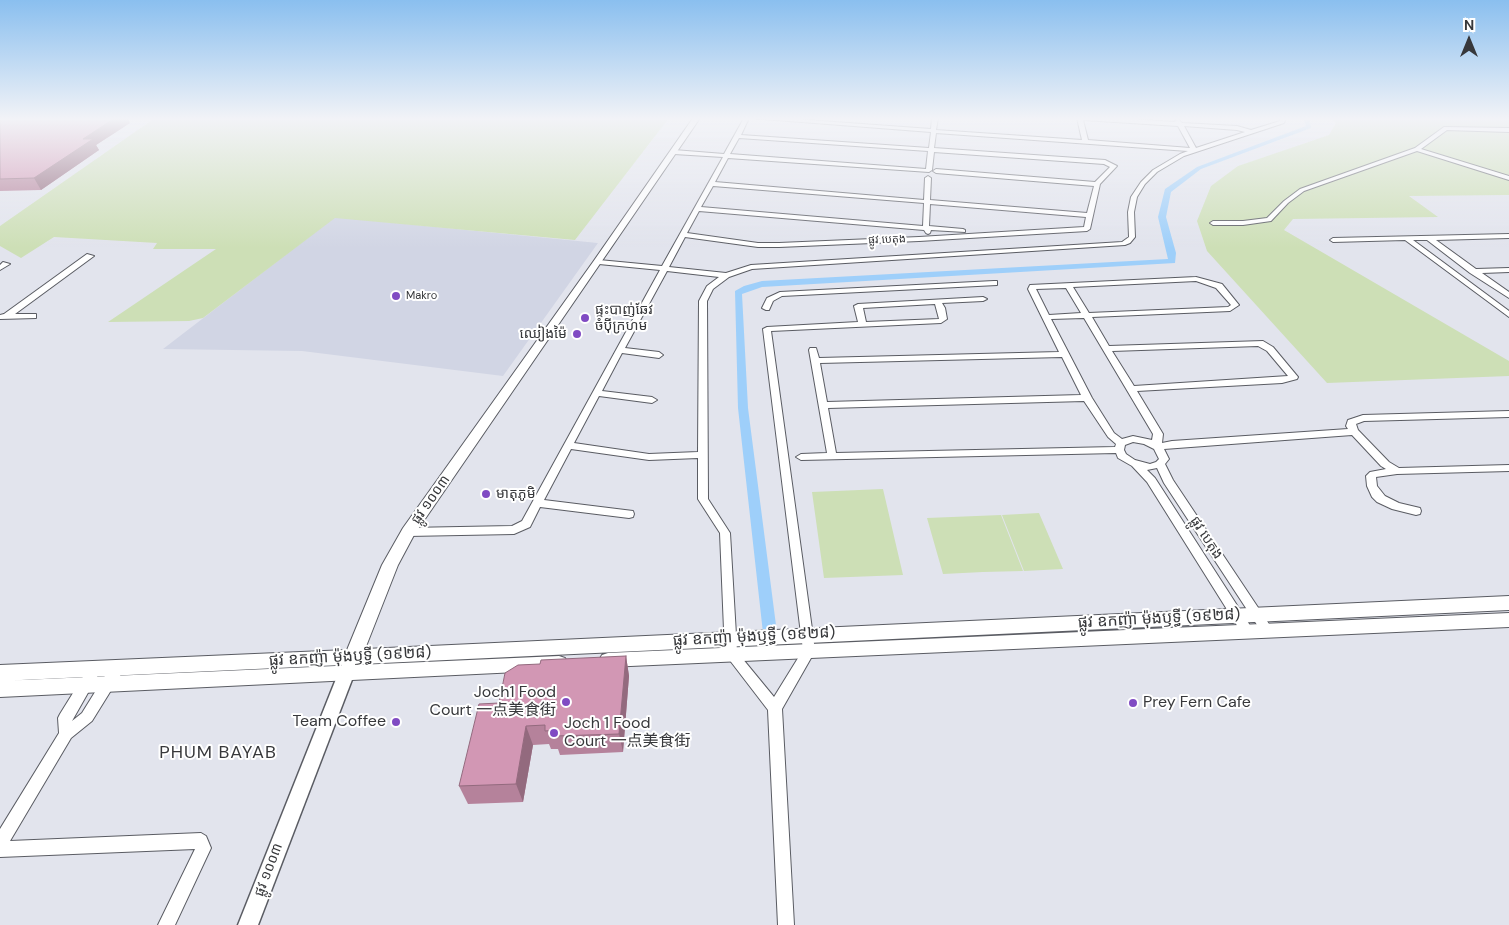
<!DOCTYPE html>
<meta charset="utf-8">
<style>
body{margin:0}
#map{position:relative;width:1509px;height:925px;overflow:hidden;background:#e2e4ed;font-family:"DM Sans",sans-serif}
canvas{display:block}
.north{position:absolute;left:1444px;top:15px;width:50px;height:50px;-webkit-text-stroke:4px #fff;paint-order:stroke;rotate:0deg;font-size:14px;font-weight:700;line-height:20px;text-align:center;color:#37383b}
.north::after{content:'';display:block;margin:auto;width:18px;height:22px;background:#37383b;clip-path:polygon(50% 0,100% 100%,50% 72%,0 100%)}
</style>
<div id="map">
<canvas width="1509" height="925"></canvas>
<div class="north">N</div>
</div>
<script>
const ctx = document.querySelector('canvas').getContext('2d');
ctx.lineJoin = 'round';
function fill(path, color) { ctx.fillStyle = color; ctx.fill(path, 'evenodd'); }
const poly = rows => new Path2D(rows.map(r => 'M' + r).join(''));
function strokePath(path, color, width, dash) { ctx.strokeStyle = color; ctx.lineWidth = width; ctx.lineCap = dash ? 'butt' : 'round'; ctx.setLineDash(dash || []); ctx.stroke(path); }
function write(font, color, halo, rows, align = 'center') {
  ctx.font = font + ' "DM Sans","Noto Sans SC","Noto Sans Khmer",sans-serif'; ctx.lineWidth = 4; ctx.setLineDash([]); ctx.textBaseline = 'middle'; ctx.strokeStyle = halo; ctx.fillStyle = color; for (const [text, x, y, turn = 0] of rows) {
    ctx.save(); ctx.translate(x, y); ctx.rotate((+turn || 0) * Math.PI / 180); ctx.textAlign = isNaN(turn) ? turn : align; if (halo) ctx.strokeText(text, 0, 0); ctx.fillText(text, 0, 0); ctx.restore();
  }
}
fill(poly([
 [335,217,598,243,503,376,302,351,163,349]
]), '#d1d5e4');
fill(poly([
 [155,118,669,118,575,240,335,218,203,318,189,321,108,322,216,249,153,249,157,243,54,237,21,258,0,246,0,226],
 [1331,118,1509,118,1509,195,1409,196,1438,217,1293,219,1284,230,1509,361,1509,376,1327,383,1207,251,1197,221,1211,186,1238,166,1329,135,1336,123],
 [883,489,903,575,824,578,812,492],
 [1039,513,1063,569,1024,571,1002,515],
 [1001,515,1023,571,983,572,972,540,983,572,943,574,927,518]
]), '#cddfb6');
fill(poly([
 [1303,118,1309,118,1311,128,1201,169,1171,192,1166,217,1176,253,1175,263,762,287,742,294,748,408,777,633,775,637,770,639,765,637,763,633,738,408,735,291,744,286,762,281,1168,259,1158,217,1165,189,1197,167,1306,126,1303,118]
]), '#9ecffa');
const minor = poly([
 [744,118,749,118,741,135,929,148,931,132,750,118,780,118,931,129,932,118,938,118,936,130,1082,140,1077,118,1112,118,1176,122,1175,121,1178,119,1182,123,1237,126,1251,130,1280,121,1280,118,1286,118,1284,123,1184,156,1157,172,1145,184,1137,197,1134,212,1135,237,1130,243,1125,245,752,269,729,277,713,289,707,301,708,499,730,533,737,652,774,697,803,650,763,329,767,327,858,322,854,306,858,304,983,297,987,299,983,301,942,303,945,308,947,319,941,323,771,331,815,651,782,709,794,925,778,925,768,710,725,654,720,533,698,499,698,458,649,460,571,449,544,500,633,511,634,514,633,517,629,518,540,507,530,527,514,534,408,536,404,535,403,532,404,529,408,528,512,526,522,521,660,270,599,264,595,262,599,260,662,266,723,157,674,154,671,152,674,150,724,154,744,118],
 [1083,120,1178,126,1190,148,1088,140,1083,120],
 [1184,126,1237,130,1245,132,1196,148,1184,126],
 [936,133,1188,151,1180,154,1153,170,1141,182,1131,197,1128,212,1129,237,1122,242,751,265,726,273,669,267,685,237,758,247,779,247,919,241,1087,231,1090,229,1100,184,1117,166,1105,160,934,148,936,133],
 [739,138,928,151,926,169,730,154,739,138],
 [934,152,1104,164,1110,167,1095,182,936,169,933,171,936,173,1094,186,1087,213,930,200,931,178,928,176,925,178,924,200,715,182,728,158,929,172,932,170,934,152],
 [713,186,924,203,923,226,701,207,713,186],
 [930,204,1086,217,1084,227,919,237,779,243,758,243,687,233,699,211,924,230,926,233,928,234,930,233,931,230,965,232,965,230,963,229,929,226,930,204],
 [667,271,719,277,707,286,699,301,698,452,649,454,574,443,599,396,652,403,657,400,652,397,602,391,622,353,659,358,663,355,659,352,625,348,667,271],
 [935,304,939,319,866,322,863,308,935,304],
 [1444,127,1509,128,1509,132,1447,130,1421,149,1509,176,1509,180,1417,151,1304,191,1288,203,1271,221,1243,225,1213,225,1210,223,1213,221,1243,221,1267,218,1284,201,1300,189,1415,148,1444,127],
 [1509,234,1509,238,1436,240,1476,269,1509,268,1509,272,1482,273,1509,292,1509,298,1470,273,1427,240,1413,240,1509,311,1509,317,1405,240,1333,242,1330,240,1333,238,1509,234],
 [87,254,94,256,15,314,36,314,36,318,0,319,0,315,4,314,87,254],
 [3,262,10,264,0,270,0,265,3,262],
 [1196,277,1222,284,1239,305,1230,311,1092,317,1109,346,1263,341,1273,347,1298,377,1297,379,1282,383,1137,391,1163,434,1162,443,1172,441,1348,429,1346,426,1348,420,1363,415,1509,411,1509,417,1364,421,1356,424,1358,430,1389,462,1399,468,1509,465,1509,471,1397,474,1376,477,1377,486,1385,496,1399,503,1420,508,1421,511,1420,514,1416,515,1392,509,1377,502,1372,497,1367,486,1366,476,1370,472,1386,469,1381,466,1352,435,1164,449,1169,459,1165,464,1173,480,1273,630,1271,634,1267,635,1263,634,1164,483,1157,468,1147,470,1155,478,1251,627,1253,631,1251,635,1247,636,1243,635,1147,482,1132,466,1118,458,1116,453,801,460,796,457,801,454,827,453,809,350,810,348,816,348,819,358,1059,352,1028,289,1030,285,1196,277],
 [1196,281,1216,288,1231,305,1228,307,1089,313,1073,287,1196,281],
 [1066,288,1081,313,1049,315,1036,289,1066,288],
 [1084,318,1153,434,1152,440,1133,436,1122,439,1114,433,1092,398,1051,319,1084,318],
 [1258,346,1267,351,1288,376,1134,386,1112,351,1258,346],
 [1062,357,1081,395,827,402,820,363,1062,357],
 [1084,401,1108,437,1116,444,1115,447,836,453,828,408,1084,401],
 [1133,442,1144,444,1154,449,1159,459,1156,462,1150,464,1135,460,1126,454,1124,450,1125,445,1133,442],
 [994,281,997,281,997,285,782,296,773,301,769,310,766,310,762,308,767,298,780,292,994,281],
 [118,662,123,663,124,667,123,671,92,721,71,738,10,841,201,833,206,836,211,848,175,925,158,925,195,849,0,857,0,829,59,733,58,718,60,714,91,664,96,663,101,664,102,668,72,721,82,713,113,663,118,662]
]);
const tertiary = poly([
 [350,657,356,659,358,664,258,925,238,925,342,664,344,659,350,657]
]);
const secondary = poly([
 [693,118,700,118,414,535,398,565,365,649,1509,596,1509,610,0,681,0,665,347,650,382,565,403,528,593,262,693,118],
 [1509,613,1509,627,608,667,602,665,599,660,602,655,608,653,1509,613],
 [559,656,565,658,568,663,565,668,559,670,0,697,0,681,559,656]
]);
strokePath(minor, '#5a5c63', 2);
strokePath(tertiary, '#5a5c63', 3);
strokePath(secondary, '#5a5c63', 2);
fill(minor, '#fff');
fill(tertiary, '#fff');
fill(secondary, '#fff');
fill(poly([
 [0,118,130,123,96,145,99,150,41,190,0,191],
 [626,656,629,676,623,752,560,755,558,749,551,749,549,744,533,745,523,802,468,804,459,786,499,703,540,664]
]), '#b5829b');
fill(poly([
 [115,118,127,118,130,123,96,145,99,150,41,190,34,178,83,139],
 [626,656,629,676,623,752,619,734],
 [526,726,533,745,523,802,516,784]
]), '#936a7e');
const building = poly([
 [0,118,115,118,83,139,93,139,34,178,0,179,0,118],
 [626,656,619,734,555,736,556,730,545,731,545,725,526,726,516,784,459,786,479,704,499,703,505,673,518,665,540,664,541,660,626,656]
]);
fill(building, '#d297b4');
strokePath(building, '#936a7e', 1);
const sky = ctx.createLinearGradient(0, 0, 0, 248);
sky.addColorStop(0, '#8abfef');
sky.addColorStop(0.48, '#f2f3f7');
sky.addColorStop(1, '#f2f3f700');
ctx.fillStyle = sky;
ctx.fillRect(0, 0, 1509, 248);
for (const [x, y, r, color] of [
 [396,296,5,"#804bc3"],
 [585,318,5,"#804bc3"],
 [577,334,5,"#804bc3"],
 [486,494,5,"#804bc3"],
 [566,702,5,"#804bc3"],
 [1133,703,5,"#804bc3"],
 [396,722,5,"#804bc3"],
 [554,733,5,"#804bc3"]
]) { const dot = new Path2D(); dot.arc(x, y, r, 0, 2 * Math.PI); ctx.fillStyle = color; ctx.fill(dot); strokePath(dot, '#fff', 2); }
write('11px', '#37383b', '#fff', [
 ["ផ្លូវ បេតុង",887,240,-2]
]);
write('11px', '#37383b', '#fff', [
 ["Makro",406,296]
], 'left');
write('14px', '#37383b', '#fff', [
 ["ផ្ទះបាញ់ឆែវ",595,310],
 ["ចំប៉ីក្រហម",595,326],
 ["ឈៀងម៉ៃ",567,334,"right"],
 ["មាតុភូមិ",496,494]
], 'left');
write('14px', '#37383b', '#fff', [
 ["ផ្លូវ ១០០៣",431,500,-55],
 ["ផ្លូវ បេតុង",1206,538,57],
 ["ផ្លូវ ១០០៣",269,870,-69]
]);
write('16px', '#37383b', '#fff', [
 ["ផ្លូវ ឧកញ៉ា ម៉ុងឫទ្ធី (១៩២៨)",1159,619,-3],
 ["ផ្លូវ ឧកញ៉ា ម៉ុងឫទ្ធី (១៩២៨)",754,637,-3],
 ["ផ្លូវ ឧកញ៉ា ម៉ុងឫទ្ធី (១៩២៨)",350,657,-3]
]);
write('16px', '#37383b', '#fff', [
 ["Joch1 Food",556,693],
 ["Court 一点美食街",556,711],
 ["Prey Fern Cafe",1143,703,"left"],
 ["Team Coffee",386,722],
 ["Joch 1 Food",564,724,"left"],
 ["Court 一点美食街",564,742,"left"]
], 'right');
ctx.letterSpacing = '1px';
write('18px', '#37383b', '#fff', [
 ["PHUM BAYAB",218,753]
]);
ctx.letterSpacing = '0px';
</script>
